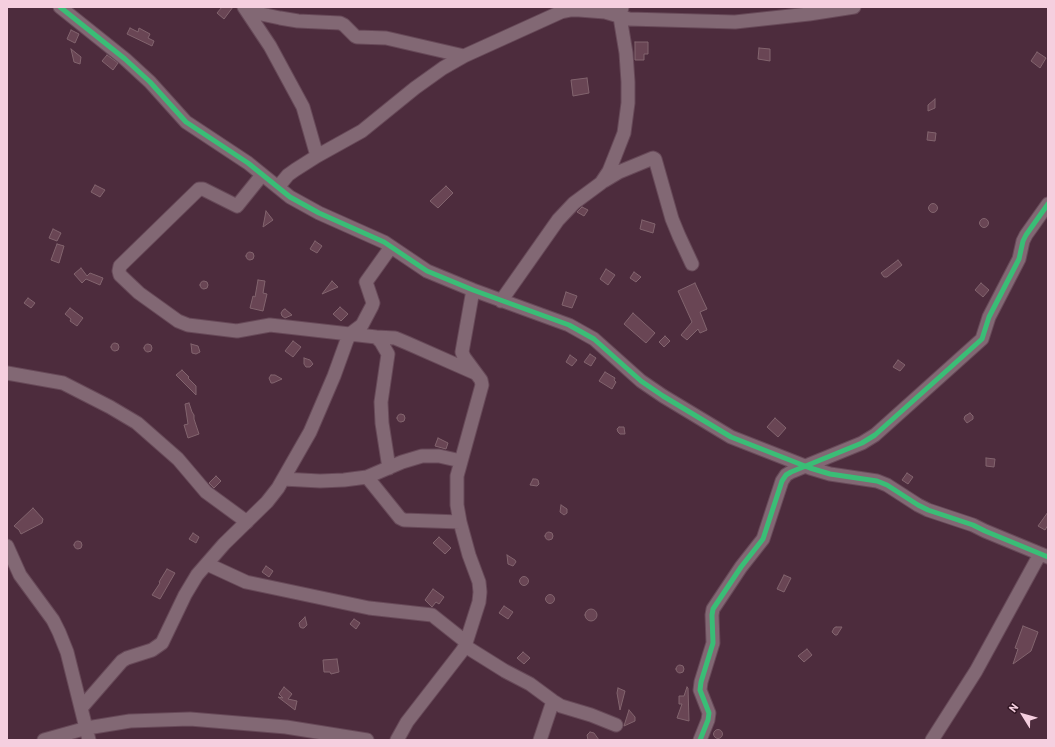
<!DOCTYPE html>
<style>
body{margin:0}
#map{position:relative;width:1055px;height:747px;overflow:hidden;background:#4d2c3d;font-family:Barlow,sans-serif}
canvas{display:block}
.frame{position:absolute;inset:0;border:8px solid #f5cfdf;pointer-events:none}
.north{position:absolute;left:1003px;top:695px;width:40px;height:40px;-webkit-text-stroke:3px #301522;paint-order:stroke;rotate:307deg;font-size:11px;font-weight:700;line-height:16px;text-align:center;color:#f5cfdf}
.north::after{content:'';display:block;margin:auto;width:14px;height:18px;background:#f5cfdf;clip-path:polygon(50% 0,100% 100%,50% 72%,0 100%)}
</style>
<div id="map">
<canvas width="1055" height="747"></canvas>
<div class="frame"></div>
<div class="north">N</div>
</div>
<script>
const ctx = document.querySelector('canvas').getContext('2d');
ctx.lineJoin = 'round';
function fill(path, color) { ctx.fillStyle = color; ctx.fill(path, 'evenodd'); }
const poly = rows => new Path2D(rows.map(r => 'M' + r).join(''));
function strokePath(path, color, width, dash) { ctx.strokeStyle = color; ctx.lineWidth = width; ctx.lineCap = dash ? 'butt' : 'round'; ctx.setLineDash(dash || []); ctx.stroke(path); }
const building = poly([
 [222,7,233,7,224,19,217,13,222,7],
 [130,28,138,32,139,28,150,34,148,38,154,41,152,46,127,34,130,28],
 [71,30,79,34,75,43,67,39,71,30],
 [635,42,648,42,648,54,644,54,644,60,635,60,635,42],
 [759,48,770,49,770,61,758,59,759,48],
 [71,49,81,57,80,64,74,62,71,49],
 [1037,52,1046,58,1040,68,1031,61,1037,52],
 [107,55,118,63,113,70,102,61,107,55],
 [587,78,589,93,573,96,571,80,587,78],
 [935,99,935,108,928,111,928,105,935,99],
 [928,132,936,133,935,141,927,140,928,132],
 [95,185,105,190,100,197,91,192,95,185],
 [446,186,453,193,438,208,430,201,446,186],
 '928.5 208a4.5 4.5 0 1 1 9 0a4.5 4.5 0 1 1-9 0Z',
 [582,207,588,210,584,216,577,212,582,207],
 [266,211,273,220,263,227,266,211],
 '979.5 223a4.5 4.5 0 1 1 9 0a4.5 4.5 0 1 1-9 0Z',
 [642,220,655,224,653,233,640,229,642,220],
 [53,229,61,233,57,241,49,238,53,229],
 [315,241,322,246,317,253,310,249,315,241],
 [57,244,64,246,59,263,51,260,57,244],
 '246 256a4 4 0 1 1 8 0a4 4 0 1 1-8 0Z',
 [898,260,902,265,887,277,884,277,881,273,898,260],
 [81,268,87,276,90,273,103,278,100,285,86,279,82,283,74,274,81,268],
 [606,269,615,275,608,285,600,279,606,269],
 [634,272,641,277,636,282,630,278,634,272],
 [258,280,265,281,263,293,267,294,263,311,250,308,253,296,255,297,258,280],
 '200 285a4 4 0 1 1 8 0a4 4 0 1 1-8 0Z',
 [332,281,338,287,322,294,332,281],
 [695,283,707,309,700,312,707,330,700,333,698,329,687,340,681,335,692,322,678,291,695,283],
 [981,283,989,290,983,297,975,290,981,283],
 [566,292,577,296,572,308,562,305,566,292],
 [28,298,35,303,31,308,24,303,28,298],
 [340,307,348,314,341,321,333,314,340,307],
 [70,308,83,318,77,326,70,321,71,319,65,314,70,308],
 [285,309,292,315,285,318,282,316,281,313,283,310,285,309],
 [633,313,655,333,646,343,624,324,633,313],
 [665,336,670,341,664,347,659,342,665,336],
 [293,341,301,347,293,357,285,351,293,341],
 '111 347a4 4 0 1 1 8 0a4 4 0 1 1-8 0Z',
 '144 348a4 4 0 1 1 8 0a4 4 0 1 1-8 0Z',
 [191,344,198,346,200,352,196,354,192,353,191,344],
 [590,354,596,358,591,366,584,362,590,354],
 [570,355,577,360,572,366,566,362,570,355],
 [304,358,310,360,313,364,310,367,306,367,304,364,304,358],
 [898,360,905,365,900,371,893,367,898,360],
 [182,370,189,377,188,378,196,386,196,395,176,375,182,370],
 [605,372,615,378,614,380,616,382,612,389,599,381,605,372],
 [271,375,275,375,282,379,273,383,271,383,269,378,271,375],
 [189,403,192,412,194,415,194,419,199,434,188,438,184,425,188,424,185,404,189,403],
 [970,413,973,416,973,419,967,423,964,419,965,416,970,413],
 '397 418a4 4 0 1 1 8 0a4 4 0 1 1-8 0Z',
 [775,418,786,428,778,437,767,427,775,418],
 [619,427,624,427,625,434,620,434,618,432,617,429,619,427],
 [438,438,448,443,446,449,435,446,438,438],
 [986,458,995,459,994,467,986,466,986,458],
 [907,473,913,477,908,484,902,480,907,473],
 [216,476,221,481,214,488,209,483,216,476],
 [533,479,536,479,538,480,539,484,537,486,530,485,533,479],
 [561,505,567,509,567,513,564,515,560,512,561,505],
 [33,508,43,519,42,523,21,534,19,530,14,526,33,508],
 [1048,512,1048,525,1045,530,1038,526,1048,512],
 '545 536a4 4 0 1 1 8 0a4 4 0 1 1-8 0Z',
 [193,533,199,537,196,543,189,539,193,533],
 [439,537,451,548,445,554,433,543,439,537],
 '74 545a4 4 0 1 1 8 0a4 4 0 1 1-8 0Z',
 [507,555,515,560,516,562,513,566,508,564,507,555],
 [266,566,273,571,269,577,262,572,266,566],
 [167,569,175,573,160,599,152,595,160,583,159,582,167,569],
 [784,575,791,578,784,592,777,589,784,575],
 '519.5 581a4.5 4.5 0 1 1 9 0a4.5 4.5 0 1 1-9 0Z',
 [433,589,444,597,439,604,436,602,432,607,425,600,433,589],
 '545.5 599a4.5 4.5 0 1 1 9 0a4.5 4.5 0 1 1-9 0Z',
 [504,606,513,612,508,619,499,613,504,606],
 '585 615a6 6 0 1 1 12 0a6 6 0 1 1-12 0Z',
 [305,617,307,625,304,628,302,628,300,627,299,623,305,617],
 [354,619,360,623,356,629,350,624,354,619],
 [1023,626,1038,632,1031,651,1013,664,1018,649,1015,648,1023,626],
 [836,627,842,627,837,635,835,635,832,632,834,628,836,627],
 [807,649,812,655,804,662,798,656,807,649],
 [523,652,530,658,524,664,517,658,523,652],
 [337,659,339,672,331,674,330,672,324,672,323,660,337,659],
 '676 669a4 4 0 1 1 8 0a4 4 0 1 1-8 0Z',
 [284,687,292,694,288,699,297,701,295,710,278,697,283,698,279,694,284,687],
 [687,687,688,688,689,721,677,718,682,704,679,704,679,696,684,696,687,687],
 [618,688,625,691,620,710,617,693,618,688],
 [629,710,635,717,635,721,624,726,629,710],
 '713.5 734a4.5 4.5 0 1 1 9 0a4.5 4.5 0 1 1-9 0Z',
 [590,732,594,733,599,740,588,740,587,735,590,732]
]);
fill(building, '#694554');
strokePath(building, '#82646e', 1);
const minor = poly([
 [60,7,125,59,150,82,186,122,248,163,290,197,319,213,384,242,427,271,473,290,569,325,594,339,641,381,663,396,731,437,810,468,830,474,877,481,887,485,918,505,928,510,973,525,985,531,1048,557],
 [244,7,270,46,303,107,317,156],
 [247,11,280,18,298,21,340,23,344,25,355,36,357,37,386,38,464,56],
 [262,175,237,206,203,189,199,189,120,266,119,271,120,275,139,293,178,321,188,325,237,331,270,325,376,337,381,342,388,354,381,402,382,423,389,468],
 [604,181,619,172,653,158,655,159,672,219,679,236,692,264],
 [278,187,288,175,295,170,317,156,362,131,415,88,443,68,464,56,561,12,571,10,579,10,605,12,629,19,735,22,809,14,854,7],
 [501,301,558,220,574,203,601,183,609,171,615,156,624,133,628,103,628,82,626,53,620,17,622,7],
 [376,337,395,338,407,343,475,373],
 [7,373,63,383,110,407,137,423,178,459,206,492,247,522],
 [367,477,400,518,404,520,460,522],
 [283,479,320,481,344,480,367,477,402,462,422,456,439,456,461,461],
 [7,546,20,575,53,620,59,632,67,652,89,740],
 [207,564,246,582,369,608,432,615,466,642],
 [465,646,505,671,530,684,553,701,561,706,591,715,616,725],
 [82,707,122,661,127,658,152,650,162,643,185,595,197,575,224,544,267,502,278,488,310,432,334,376,347,340,350,334,362,325,372,306,373,303,366,282,391,247],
 [44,740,87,728,130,721,190,719,286,727,367,740],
 [397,740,407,722,462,651,465,646,479,602,480,592,479,582,469,555,460,522,457,505,457,476,482,385,481,380,464,357,462,352,473,290],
 [540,740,553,701],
 [700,740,708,720,709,713,700,690,701,682,713,643,712,615,713,609,741,567,763,539,782,481,786,475,791,472,862,443,875,435,982,339,989,317,1019,259,1023,241,1026,235,1048,204],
 [932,740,976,671,1040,554]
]);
strokePath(minor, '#674958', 15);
strokePath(minor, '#826874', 13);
strokePath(poly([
 [60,7,125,59,150,82,186,122,248,163,290,197,319,213,384,242,427,271,473,290,569,325,594,339,641,381,663,396,731,437,810,468,830,474,877,481,887,485,918,505,928,510,973,525,985,531,1048,557],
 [700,740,708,720,709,713,700,690,701,682,713,643,712,615,713,609,741,567,763,539,782,481,786,475,791,472,862,443,875,435,982,339,989,317,1019,259,1023,241,1026,235,1048,204]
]), '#3abd76', 5);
</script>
